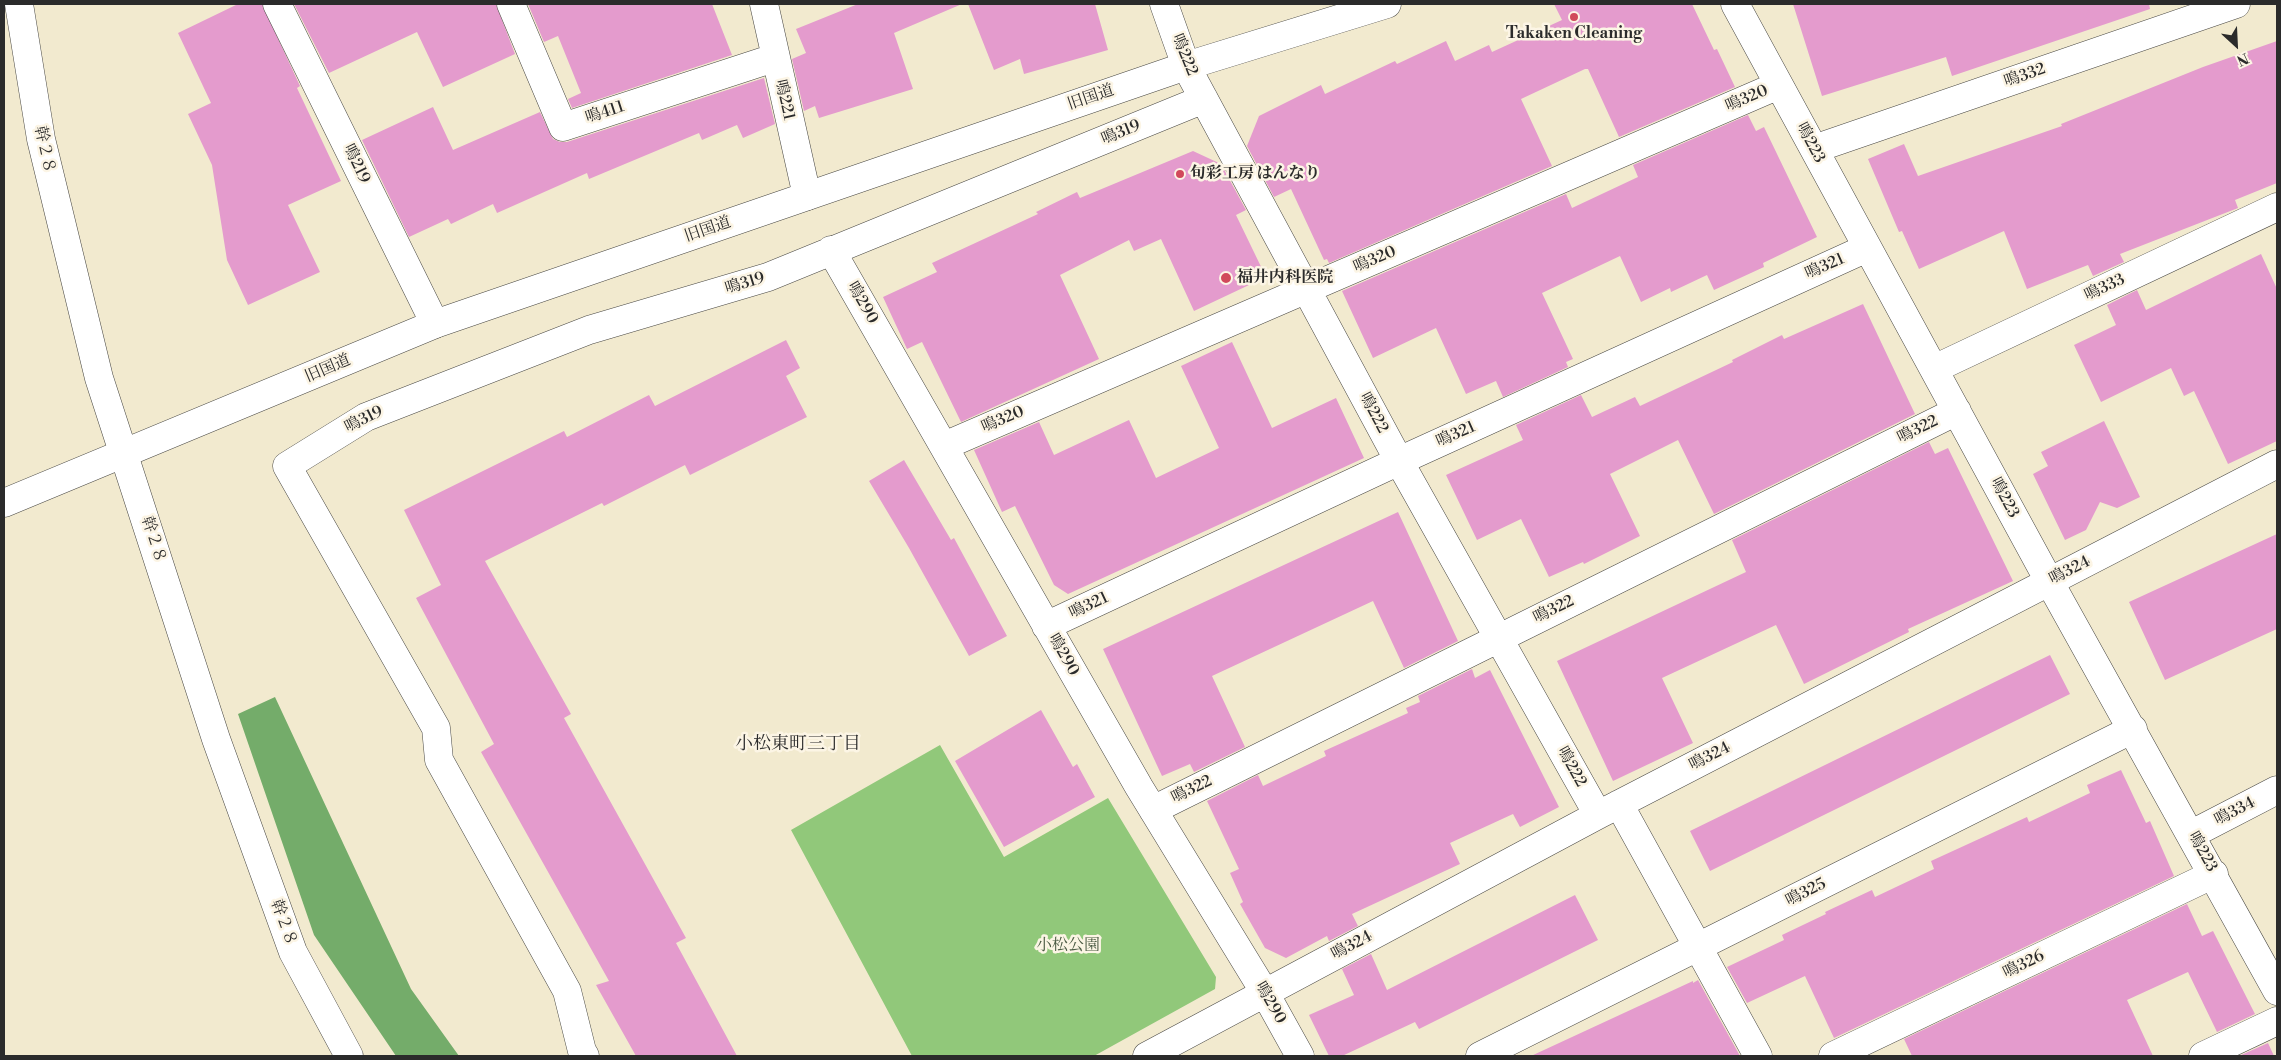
<!DOCTYPE html>
<meta charset="utf-8">
<style>
body{margin:0}
#map{position:relative;width:2281px;height:1060px;overflow:hidden;background:#f2eacf;font-family:"Libre Bodoni",serif}
canvas{display:block}
.frame{position:absolute;inset:0;border:5px solid #2b2b2b;pointer-events:none}
.north{position:absolute;left:2211px;top:20px;width:50px;height:50px;-webkit-text-stroke:4px #fcf5e5;paint-order:stroke;rotate:155deg;font-size:14px;font-weight:700;line-height:20px;text-align:center;color:#2b2b2b}
.north::after{content:'';display:block;margin:auto;width:18px;height:22px;background:#2b2b2b;clip-path:polygon(50% 0,100% 100%,50% 72%,0 100%)}
</style>
<div id="map">
<canvas width="2281" height="1060"></canvas>
<div class="frame"></div>
<div class="north">N</div>
</div>
<script>
const ctx = document.querySelector('canvas').getContext('2d');
ctx.lineJoin = 'round';
function fill(path, color) { ctx.fillStyle = color; ctx.fill(path, 'evenodd'); }
const poly = rows => new Path2D(rows.map(r => 'M' + r).join(''));
function strokePath(path, color, width, dash) { ctx.strokeStyle = color; ctx.lineWidth = width; ctx.lineCap = dash ? 'butt' : 'round'; ctx.setLineDash(dash || []); ctx.stroke(path); }
function write(font, color, halo, rows, align = 'center') {
  ctx.font = font + ' "Libre Bodoni","Noto Serif JP",serif'; ctx.lineWidth = 5; ctx.setLineDash([]); ctx.textBaseline = 'middle'; ctx.strokeStyle = halo; ctx.fillStyle = color; for (const [text, x, y, turn = 0] of rows) {
    ctx.save(); ctx.translate(x, y); ctx.rotate((+turn || 0) * Math.PI / 180); ctx.textAlign = isNaN(turn) ? turn : align; if (halo) ctx.strokeText(text, 0, 0); ctx.fillText(text, 0, 0); ctx.restore();
  }
}
fill(poly([
 [940,745,1004,857,1108,798,1216,977,1215,989,1094,1056,912,1056,791,830]
]), '#91c87a');
fill(poly([
 [275,697,411,989,459,1056,396,1056,314,935,238,714]
]), '#74ac6a');
fill(poly([
 [238,4,262,4,300,86,297,88,341,181,288,205,320,272,248,305,227,260,212,165,188,114,211,103,178,33],
 [294,4,496,4,515,54,443,87,417,32,329,73],
 [528,4,712,4,732,55,572,108,568,99,581,93,558,36,544,42],
 [858,4,962,4,894,33,913,89,819,118,815,106,804,111,792,59,806,53,796,29],
 [968,4,1095,4,1108,50,1024,74,1020,59,994,70],
 [1554,4,1692,4,1714,50,1717,49,1735,87,1619,137,1588,69,1585,69,1521,99,1552,166,1329,263,1327,259,1324,260,1291,189,1274,197,1247,146,1259,116,1321,85,1325,94,1395,61,1397,64,1446,41,1455,61,1489,45,1492,52,1562,20],
 [1793,4,2149,4,2150,9,1952,76,1946,57,1822,96],
 [2277,41,2277,183,2235,200,2238,208,2120,254,2124,262,2093,276,2088,265,2027,289,2004,231,1919,269,1902,231,1899,232,1868,159,1904,144,1918,176,2062,126,2061,124,2203,67],
 [764,78,775,124,743,138,737,125,702,140,699,133,589,179,587,173,497,213,493,204,451,224,448,219,409,237,362,140,433,107,453,150,540,112,553,139,560,142,567,142],
 [1748,115,1756,131,1764,127,1817,237,1763,263,1764,267,1714,290,1707,275,1671,292,1670,288,1641,302,1620,256,1542,293,1573,359,1566,362,1568,367,1503,397,1496,381,1466,394,1436,328,1373,358,1342,291,1566,194,1572,208,1638,177,1633,165],
 [1193,151,1221,164,1246,210,1236,215,1266,277,1194,311,1161,239,1134,251,1129,240,1060,275,1099,359,961,422,922,342,907,349,883,297,937,272,932,263,1038,214,1036,212,1077,192,1080,198],
 [2261,254,2277,289,2277,441,2228,464,2194,391,2184,396,2171,368,2101,402,2074,345,2116,325,2107,305,2137,290,2146,310],
 [1863,304,1915,414,1714,514,1678,440,1610,474,1640,536,1584,564,1583,562,1549,577,1521,519,1477,540,1446,475,1523,440,1516,425,1581,395,1592,417,1635,397,1640,406,1733,362,1732,360,1782,335,1784,339],
 [786,340,800,368,786,376,807,417,690,475,685,465,604,506,602,503,485,561,571,714,564,718,686,938,676,943,737,1056,636,1056,596,985,609,981,481,752,494,744,416,598,441,585,404,510,564,431,567,437,649,395,655,406],
 [1232,342,1272,428,1336,398,1364,458,1068,594,1054,585,1015,506,1002,512,974,450,1039,422,1054,455,1129,420,1156,478,1219,448,1181,366],
 [2104,421,2140,497,2117,508,2100,502,2086,530,2065,540,2033,474,2048,466,2041,452],
 [1929,442,1935,454,1948,448,2013,581,1908,629,1909,632,1804,684,1776,625,1662,678,1693,743,1613,781,1557,661,1746,572,1732,540],
 [904,460,951,540,954,538,1007,636,969,656,909,548,869,481],
 [1398,512,1458,641,1404,668,1373,601,1212,676,1245,747,1194,772,1190,764,1162,776,1103,649],
 [2277,534,2277,629,2165,680,2129,602],
 [2050,655,2070,694,1710,871,1690,831],
 [1472,669,1475,678,1490,670,1559,807,1520,827,1513,814,1450,843,1460,864,1352,914,1358,926,1329,941,1327,936,1286,958,1265,948,1240,904,1243,902,1230,873,1239,869,1207,801,1258,775,1263,786,1326,756,1324,751,1408,713,1406,708,1420,702,1418,696],
 [1041,710,1073,767,1077,764,1095,797,1004,847,955,761],
 [2121,770,2146,823,2150,821,2174,876,1834,1038,1805,976,1747,1003,1727,967,1784,940,1782,935,1826,914,1825,912,1872,890,1875,897,1934,869,1931,861,2027,817,2029,822,2090,793,2087,785],
 [1575,895,1598,940,1419,1029,1415,1022,1342,1056,1329,1056,1309,1015,1354,995,1342,969,1371,954,1387,990],
 [2187,904,2202,936,2213,931,2255,1014,2217,1032,2188,972,2127,1000,2153,1056,1912,1056,1904,1039],
 [1698,980,1740,1056,1531,1056,1693,981,1693,983],
 [2268,1043,2274,1056,2239,1056]
]), '#e49bcd');
const minor = poly([
 [277,4,435,324],
 [511,4,563,127,774,58],
 [764,4,807,196],
 [1164,4,1186,66,1399,461,1598,815],
 [1735,4,2049,581,2277,991],
 [1814,149,2236,4],
 [831,250,1139,787,1265,993,1300,1056],
 [1934,369,2277,207],
 [944,446,1779,85],
 [1046,626,1399,461,1867,248],
 [1619,804,1758,1056],
 [1153,810,1957,411],
 [2192,834,2277,790],
 [585,1056,582,1051,567,991,439,760,436,728,287,466,366,417,589,330,768,277,1204,99],
 [1147,1056,1598,815,2277,464],
 [1480,1056,2133,729],
 [1833,1056,2214,874],
 [2203,1056,2277,1021]
]);
const tertiary = poly([
 [19,4,41,139,99,378,216,739,293,952,349,1056],
 [4,503,435,324,1186,66,1387,4]
]);
strokePath(minor, '#494844', 29);
strokePath(tertiary, '#494844', 29);
strokePath(minor, '#fff', 28);
strokePath(tertiary, '#fff', 28);
for (const [x, y, r, color] of [
 [1574,17,5,"#d1495b"],
 [1180,174,5,"#d1495b"],
 [1226,278,6,"#d1495b"]
]) { const dot = new Path2D(); dot.arc(x, y, r, 0, 2 * Math.PI); ctx.fillStyle = color; ctx.fill(dot); strokePath(dot, '#fcf5e5', 2); }
write('bold 16px', '#2b2b2b', '#fcf5e5', [
 ["Takaken Cleaning",1574,34,"center"],
 ["旬彩工房 はんなり",1190,174],
 ["福井内科医院",1237,278]
], 'left');
write('16px', '#2b2b2b', '#fcf5e5', [
 ["鳴222",1184,55,68],
 ["鳴332",2025,76,-19],
 ["旧国道",1091,98,-19],
 ["鳴320",1747,99,-23],
 ["鳴221",784,100,77],
 ["鳴411",605,113,-18],
 ["鳴319",1121,133,-22],
 ["鳴223",1810,143,62],
 ["幹２８",44,150,78],
 ["鳴219",356,164,64],
 ["旧国道",708,230,-19],
 ["鳴320",1375,260,-23],
 ["鳴321",1825,267,-24],
 ["鳴319",745,284,-17],
 ["鳴333",2105,288,-25],
 ["鳴290",862,303,60],
 ["旧国道",328,369,-23],
 ["鳴222",1373,413,62],
 ["鳴319",364,420,-27],
 ["鳴320",1003,420,-23],
 ["鳴322",1918,430,-26],
 ["鳴321",1456,435,-24],
 ["鳴223",2004,498,62],
 ["幹２８",153,540,72],
 ["鳴324",2070,571,-27],
 ["鳴321",1089,606,-25],
 ["鳴322",1554,610,-26],
 ["鳴290",1063,655,60],
 ["鳴324",1710,757,-27],
 ["鳴222",1571,767,61],
 ["鳴322",1192,790,-26],
 ["鳴334",2235,812,-27],
 ["鳴223",2202,852,61],
 ["鳴325",1806,893,-27],
 ["幹２８",283,923,70],
 ["鳴324",1352,946,-28],
 ["鳴326",2024,965,-26],
 ["鳴290",1270,1003,60]
]);
write('16px', '#4a5a43', '#fcf5e5', [
 ["小松公園",1068,946]
]);
write('18px', '#2b2b2b', '#fcf5e5', [
 ["小松東町三丁目",798,745]
]);
</script>
